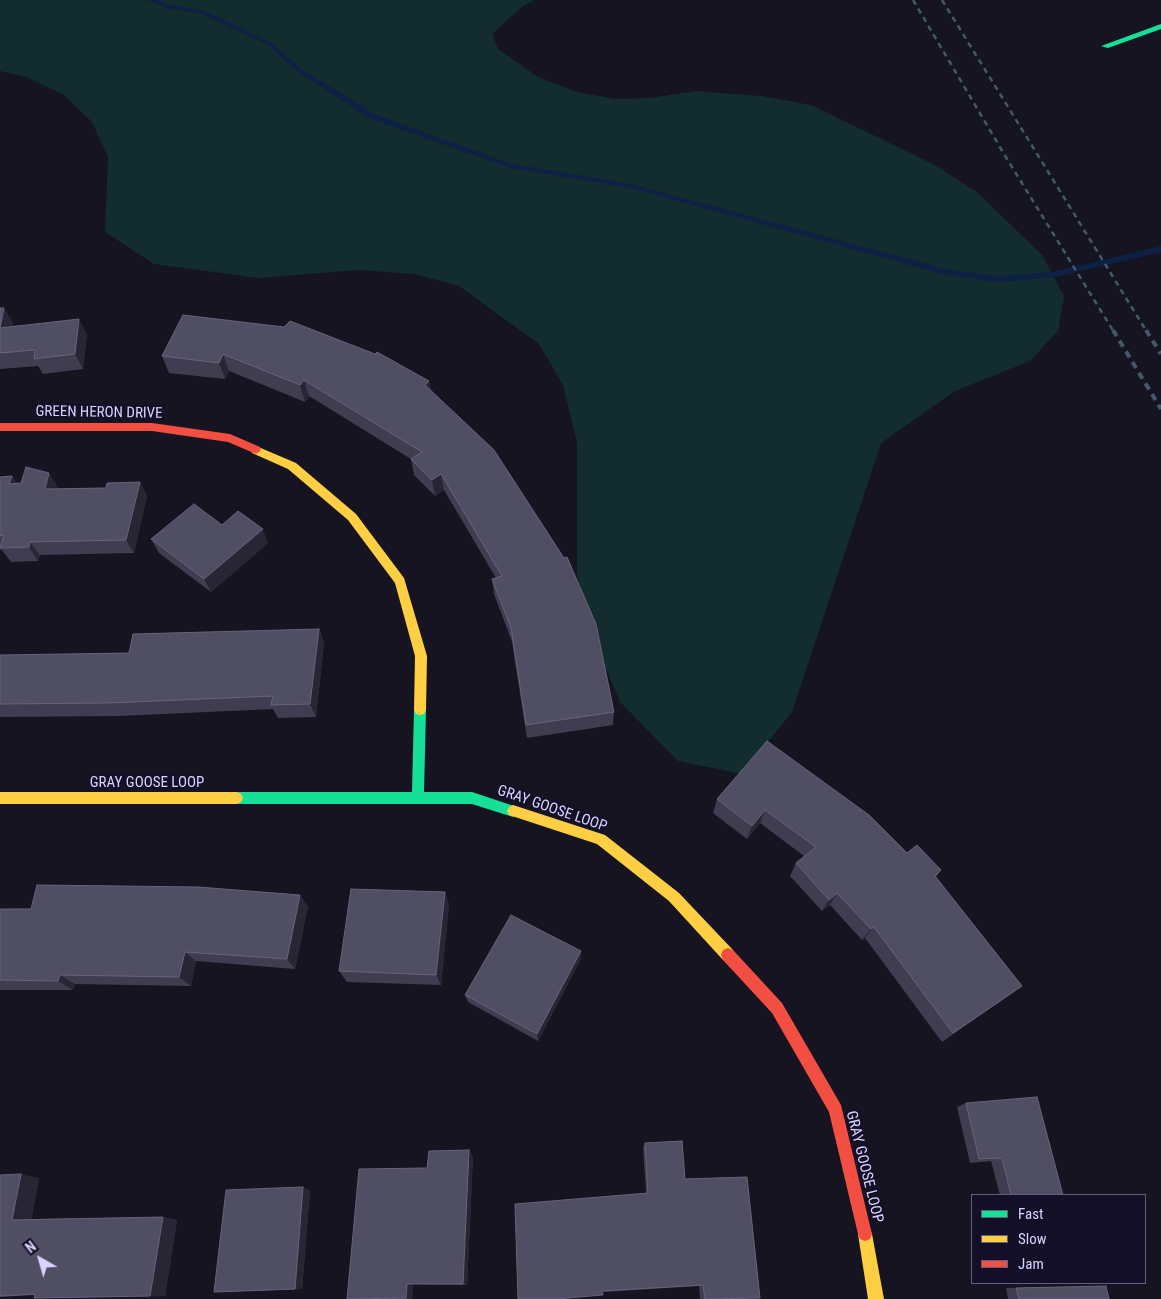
<!DOCTYPE html>
<style>
body{margin:0}
#map{position:relative;width:1161px;height:1299px;overflow:hidden;background:#161421;font-family:"Roboto Condensed",sans-serif}
canvas{display:block}
.legend{position:absolute;left:971px;top:1194px;width:175px;height:90px;box-sizing:border-box;background:#130f26;border:1px solid #625e7d;margin:0;padding:6px 9px;list-style:none;font-size:15px;color:#d9d4ff}
.legend li{display:flex;align-items:center;gap:10px;height:25px}
.legend b{width:25px;border:1px solid #625e7d}
.north{position:absolute;left:15px;top:1234px;width:50px;height:50px;-webkit-text-stroke:4px #130f26;paint-order:stroke;rotate:322deg;font-size:14px;font-weight:700;line-height:20px;text-align:center;color:#d9d4ff}
.north::after{content:'';display:block;margin:auto;width:18px;height:22px;background:#d9d4ff;clip-path:polygon(50% 0,100% 100%,50% 72%,0 100%)}
</style>
<div id="map">
<canvas width="1161" height="1299"></canvas>
<ul class="legend">
<li><b style="height:6px;background:#16e098"></b>Fast</li>
<li><b style="height:6px;background:#ffcf43"></b>Slow</li>
<li><b style="height:6px;background:#f24e42"></b>Jam</li>
</ul>
<div class="north">N</div>
</div>
<script>
const ctx = document.querySelector('canvas').getContext('2d');
ctx.lineJoin = 'round';
function fill(path, color) { ctx.fillStyle = color; ctx.fill(path, 'evenodd'); }
const poly = rows => new Path2D(rows.map(r => 'M' + r).join(''));
function strokePath(path, color, width, dash) { ctx.strokeStyle = color; ctx.lineWidth = width; ctx.lineCap = dash ? 'butt' : 'round'; ctx.setLineDash(dash || []); ctx.stroke(path); }
function write(font, color, halo, rows, align = 'center') {
  ctx.font = font + ' "Roboto Condensed",sans-serif'; ctx.lineWidth = 4.5; ctx.setLineDash([]); ctx.textBaseline = 'middle'; ctx.strokeStyle = halo; ctx.fillStyle = color; for (const [text, x, y, turn = 0] of rows) {
    ctx.save(); ctx.translate(x, y); ctx.rotate((+turn || 0) * Math.PI / 180); ctx.textAlign = isNaN(turn) ? turn : align; if (halo) ctx.strokeText(text, 0, 0); ctx.fillText(text, 0, 0); ctx.restore();
  }
}
fill(poly([
 [0,0,534,0,523,6,492,34,498,49,538,77,577,92,616,99,649,98,696,91,761,96,811,105,933,164,977,192,1042,255,1064,296,1058,331,1030,361,955,391,881,443,792,712,742,774,678,761,620,702,592,636,577,574,577,443,563,385,539,344,459,286,414,274,359,270,258,278,154,264,105,232,108,157,92,122,64,95,26,77,0,71]
]), '#132c2d');
fill(poly([
 [147,0,156,0,170,5,205,11,272,43,301,69,377,115,512,164,631,184,946,269,997,276,1052,272,1161,246,1161,252,1052,278,997,282,946,275,631,188,511,168,371,119,297,71,268,45,201,14,167,8,147,0]
]), '#0d2144');
fill(poly([
 [1161,24,1161,29,1108,48,1101,46,1161,24],
 [420,705,424,706,426,710,424,792,472,792,517,807,519,811,517,815,513,817,472,804,237,804,233,802,231,798,233,794,237,792,412,792,414,710,416,706,420,705]
]), '#16e098');
fill(poly([
 [256,446,296,463,356,514,404,578,427,656,426,710,424,714,420,715,416,714,414,710,415,656,395,583,348,520,288,469,252,453,251,450,252,447,256,446],
 [0,792,237,792,241,794,243,798,241,802,237,804,0,804,0,792],
 [513,805,605,835,679,893,733,950,735,955,733,960,728,962,723,960,669,901,597,844,509,815,507,811,509,807,513,805],
 [865,1227,870,1229,872,1234,884,1299,868,1299,858,1234,860,1229,865,1227]
]), '#ffcf43');
fill(poly([
 [0,423,152,423,230,434,260,447,261,450,256,454,228,442,152,431,0,431,0,423],
 [728,948,733,950,782,1003,841,1105,872,1234,870,1239,865,1241,860,1239,858,1234,829,1112,772,1013,723,960,721,955,723,950,728,948]
]), '#f24e42');
strokePath(poly([
 [913,0,1007,159,1114,332],
 [942,0,1147,332]
]), '#43596b', 2.5, [5.5, 4.5]);
strokePath(poly([
 [1113,330,1161,409],
 [1146,330,1161,354]
]), '#43596b', 4, [7, 5.5]);
fill(poly([
 [0,308,13,323,13,326,87,334,83,369,43,374,38,366,0,369],
 [183,315,429,381,431,390,614,712,613,725,527,738,512,642,494,594,492,579,496,578,444,490,435,496,414,475,411,459,309,396,305,402,229,371,225,379,169,373,162,356],
 [12,476,17,483,58,487,58,489,106,488,140,482,147,496,134,553,40,555,38,561,11,562,1,549,0,550,0,477],
 [222,525,268,543,211,592,159,553,151,539],
 [319,629,324,643,316,717,278,718,273,709,119,716,0,717,0,655,129,653],
 [767,741,907,853,941,870,936,877,1022,986,942,1042,865,938,862,940,830,905,822,911,790,876,796,863,804,856,760,823,747,839,713,813,717,799],
 [445,892,449,905,441,985,347,982,339,971],
 [308,906,295,969,196,961,191,986,75,984,73,990,0,990,0,909],
 [581,959,538,1041,468,1002,465,995],
 [966,1103,1063,1195,1000,1195,991,1161,970,1163,957,1107],
 [645,1143,685,1179,744,1299,700,1299,699,1286,603,1292,646,1193,643,1148],
 [473,1156,467,1285,413,1284,412,1299,347,1299,427,1168],
 [0,1175,39,1178,31,1219,163,1217,177,1220,165,1296,53,1298,34,1298,35,1295,0,1297],
 [310,1190,302,1289,223,1292,214,1292],
 [1106,1286,1109,1299,1008,1299,1006,1288]
]), '#403d50');
fill(poly([
 [4,308,13,323,9,343,0,328],
 [79,319,87,334,83,369,75,354],
 [223,354,229,371,225,379,219,363],
 [304,380,309,396,305,402,300,385],
 [429,381,432,397,425,385],
 [49,473,58,487,54,503,45,489],
 [441,474,444,490,435,496,432,480],
 [12,476,22,490,9,484],
 [140,482,147,496,134,553,126,540],
 [263,529,268,543,211,592,204,579],
 [30,542,40,555,38,561,29,547],
 [319,629,324,643,316,717,310,704],
 [765,810,760,823,747,839,752,826],
 [445,892,449,905,441,985,436,975],
 [837,893,830,905,822,911,829,900],
 [300,895,308,906,295,969,287,959],
 [874,927,865,938,862,940,871,929],
 [581,951,581,959,538,1041,537,1034],
 [185,952,196,961,191,986,179,977],
 [60,975,75,984,73,990,58,981],
 [469,1150,473,1156,467,1285,463,1284],
 [21,1174,39,1178,31,1223,12,1220],
 [303,1187,310,1190,302,1289,295,1289],
 [163,1217,177,1220,165,1296,150,1296],
 [407,1284,413,1284,412,1299,406,1298]
]), '#282635');
const building = poly([
 [0,308,4,308,0,328,79,319,75,354,34,359,35,350,0,353,0,308],
 [183,315,284,327,290,321,375,354,377,352,429,381,425,385,494,450,564,558,567,557,596,624,614,712,526,725,511,628,492,579,502,576,441,474,432,480,411,459,422,452,304,380,300,385,223,354,219,363,162,356,183,315],
 [26,467,49,473,45,489,106,488,107,483,140,482,126,540,30,542,29,547,0,548,4,535,0,536,0,477,12,476,9,484,21,483,26,467],
 [194,504,222,525,238,511,263,529,204,579,151,539,194,504],
 [319,629,310,704,271,705,273,696,108,703,0,704,0,655,129,653,133,634,319,629],
 [767,741,869,815,907,853,917,845,941,870,935,876,1022,986,953,1033,874,927,871,929,837,893,829,900,796,863,816,847,765,810,752,826,717,799,767,741],
 [37,885,198,887,300,895,287,959,185,952,179,977,60,975,58,981,0,980,0,909,31,909,37,885],
 [351,889,445,892,436,975,339,971,351,889],
 [511,915,581,951,537,1034,465,995,511,915],
 [1037,1097,1063,1195,1011,1195,1002,1158,979,1159,966,1103,1037,1097],
 [682,1141,685,1179,747,1177,760,1298,705,1299,703,1285,602,1291,603,1295,557,1299,518,1299,515,1204,648,1193,645,1143,682,1141],
 [469,1150,463,1284,407,1284,406,1298,347,1299,359,1169,427,1168,429,1151,469,1150],
 [21,1174,12,1220,163,1217,150,1296,34,1298,35,1294,0,1296,0,1175,21,1174],
 [303,1187,295,1289,214,1292,226,1190,303,1187],
 [1106,1286,1109,1299,1019,1299,1016,1288,1106,1286]
]);
fill(building, '#504e63');
strokePath(building, '#66637b', 1);
write('15px', '#d9d4ff', '#130f26', [
 ["GREEN HERON DRIVE",99,413,1],
 ["GRAY GOOSE LOOP",147,783],
 ["GRAY GOOSE LOOP",552,809,19],
 ["GRAY GOOSE LOOP",864,1167,76]
]);
</script>
